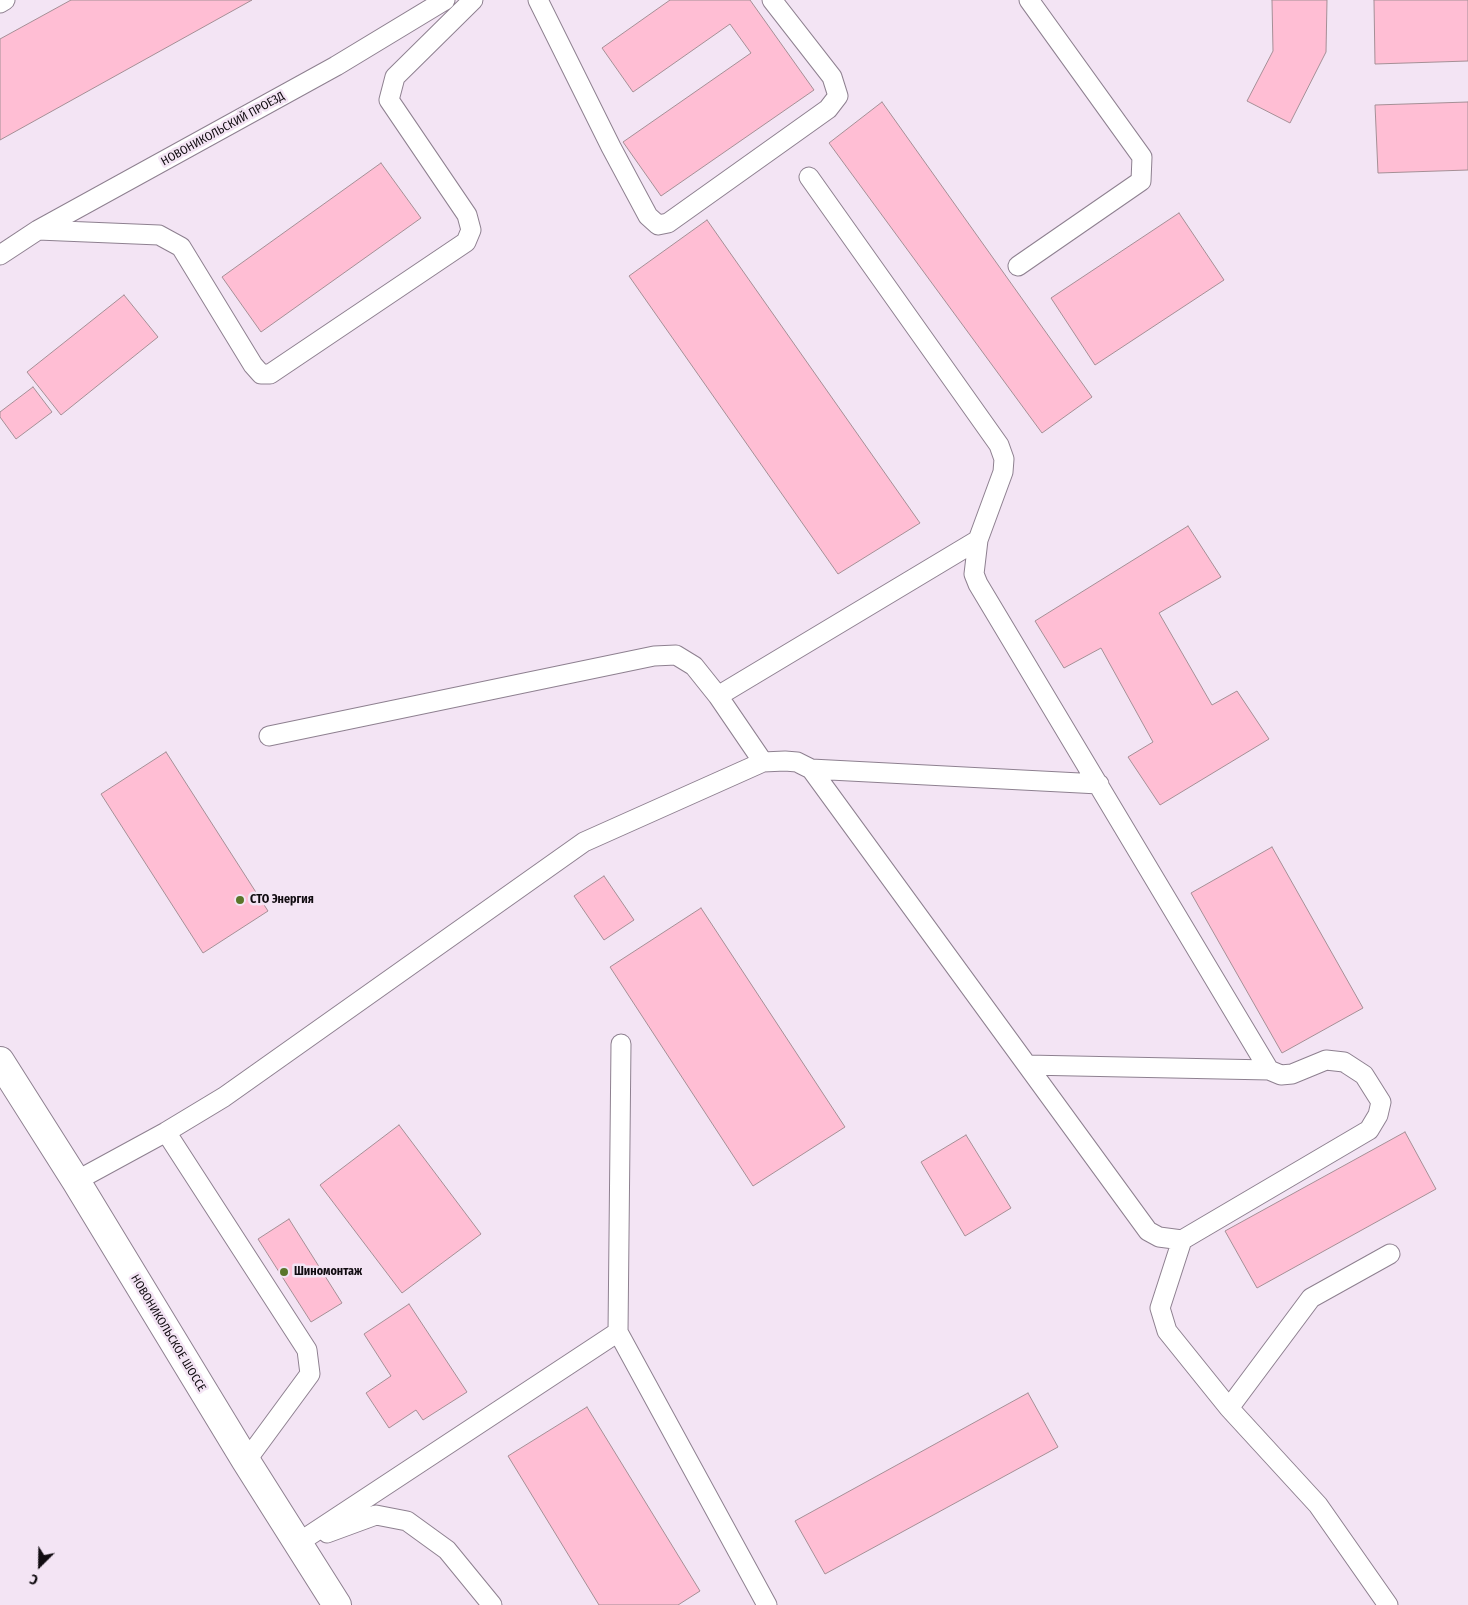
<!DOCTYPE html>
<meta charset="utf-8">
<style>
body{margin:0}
#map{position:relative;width:1468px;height:1605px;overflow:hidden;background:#f3e4f4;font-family:"Fira Sans Condensed",sans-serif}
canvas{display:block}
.north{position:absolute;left:15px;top:1540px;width:50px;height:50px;-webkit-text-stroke:4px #f3e4f4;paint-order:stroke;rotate:203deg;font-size:14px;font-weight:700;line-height:20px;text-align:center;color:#110c11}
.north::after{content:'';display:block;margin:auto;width:18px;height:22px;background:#110c11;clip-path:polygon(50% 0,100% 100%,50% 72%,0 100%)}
</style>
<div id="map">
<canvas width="1468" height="1605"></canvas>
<div class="north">С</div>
</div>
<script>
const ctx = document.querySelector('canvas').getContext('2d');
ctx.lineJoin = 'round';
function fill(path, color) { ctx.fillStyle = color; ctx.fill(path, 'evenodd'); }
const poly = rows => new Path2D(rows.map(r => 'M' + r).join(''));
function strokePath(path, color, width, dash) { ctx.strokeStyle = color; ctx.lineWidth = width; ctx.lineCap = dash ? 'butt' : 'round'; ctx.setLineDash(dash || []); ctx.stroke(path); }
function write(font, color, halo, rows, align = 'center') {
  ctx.font = font + ' "Fira Sans Condensed",sans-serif'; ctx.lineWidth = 5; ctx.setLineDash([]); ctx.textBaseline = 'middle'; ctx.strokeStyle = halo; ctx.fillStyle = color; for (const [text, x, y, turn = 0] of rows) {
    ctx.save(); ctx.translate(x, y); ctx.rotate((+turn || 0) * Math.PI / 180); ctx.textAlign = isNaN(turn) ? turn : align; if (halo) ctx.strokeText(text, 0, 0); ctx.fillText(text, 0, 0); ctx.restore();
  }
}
const building = poly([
 [71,0,252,0,0,140,0,39,71,0],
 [670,0,750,0,814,90,661,196,623,142,751,53,730,24,633,92,602,48,670,0],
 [1272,0,1327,0,1326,52,1290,123,1247,101,1273,51,1272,0],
 [1374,0,1468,0,1468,61,1375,64,1374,0],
 [882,102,1092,397,1042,433,829,143,882,102],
 [1468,102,1468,170,1378,173,1375,105,1468,102],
 [381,163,421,218,261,332,222,277,381,163],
 [1179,213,1224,280,1095,365,1051,298,1179,213],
 [707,220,920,523,838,574,629,276,707,220],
 [124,295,158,337,61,415,27,372,124,295],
 [33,387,52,412,16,439,0,417,0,412,33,387],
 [1188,526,1221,577,1159,613,1212,705,1237,691,1269,739,1160,805,1128,757,1153,742,1101,648,1064,668,1035,621,1188,526],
 [166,752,268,911,203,953,101,794,166,752],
 [1272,847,1363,1008,1282,1053,1191,893,1272,847],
 [604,876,634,920,604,940,574,896,604,876],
 [701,908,845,1127,753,1186,610,967,701,908],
 [399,1125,481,1234,402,1293,320,1185,399,1125],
 [1405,1132,1436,1189,1257,1288,1225,1231,1405,1132],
 [966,1135,1011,1208,965,1236,921,1162,966,1135],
 [289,1219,342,1303,311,1322,258,1239,289,1219],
 [409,1304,467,1392,423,1420,416,1410,389,1428,366,1393,391,1376,364,1334,409,1304],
 [1028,1393,1058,1447,825,1574,795,1521,1028,1393],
 [587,1407,700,1591,678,1605,599,1605,508,1456,587,1407]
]);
fill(building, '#ffbed4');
strokePath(building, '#a58f96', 1);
const lane = poly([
 [538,0,611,147,648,216,658,225,668,223,828,109,838,96,832,77,772,0],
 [0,3,5,0],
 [38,230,159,235,181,247,253,365,261,374,270,374,466,242,471,230,467,215,389,100,395,77,473,0],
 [0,255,38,230,336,66,445,0],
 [1018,266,1141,181,1142,157,1029,0],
 [718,696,978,540],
 [269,736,654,656,676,655,694,666,718,696,763,762],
 [811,769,1099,784],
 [1027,1065,1269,1070],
 [166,1132,307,1350,310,1374,246,1461],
 [76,1181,166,1132,224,1097,584,842,763,762,785,761,797,762,811,769,1148,1231,1159,1237,1182,1240,1369,1130,1378,1115,1381,1102,1364,1075,1344,1062,1326,1060,1292,1074,1281,1075,1269,1070,978,584,974,574,978,540,1003,472,1004,459,999,445,809,177],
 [1182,1240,1160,1308,1167,1331,1229,1408,1318,1505,1388,1605],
 [618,1332,621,1044],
 [1229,1408,1311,1298,1390,1254],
 [327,1533,376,1515,407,1521,447,1550,492,1605],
 [298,1543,618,1332,767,1605]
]);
const highway = poly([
 [0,1061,76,1181,246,1461,337,1605]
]);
strokePath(lane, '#8e8090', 21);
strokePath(highway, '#8e8090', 30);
strokePath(lane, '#fff', 19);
strokePath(highway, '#fff', 28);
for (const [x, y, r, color] of [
 [240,900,5,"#5a7529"],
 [284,1272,5,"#5a7529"]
]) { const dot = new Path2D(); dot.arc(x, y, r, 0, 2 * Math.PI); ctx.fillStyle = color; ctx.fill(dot); strokePath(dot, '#f3e4f4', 2); }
write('12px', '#110c11', '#f3e4f4', [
 ["НОВОНИКОЛЬСКИЙ ПРОЕЗД",223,129,-29],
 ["НОВОНИКОЛЬСКОЕ ШОССЕ",168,1333,59]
]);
write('bold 12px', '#110c11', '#f3e4f4', [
 ["СТО Энергия",250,900],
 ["Шиномонтаж",294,1272]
], 'left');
</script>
